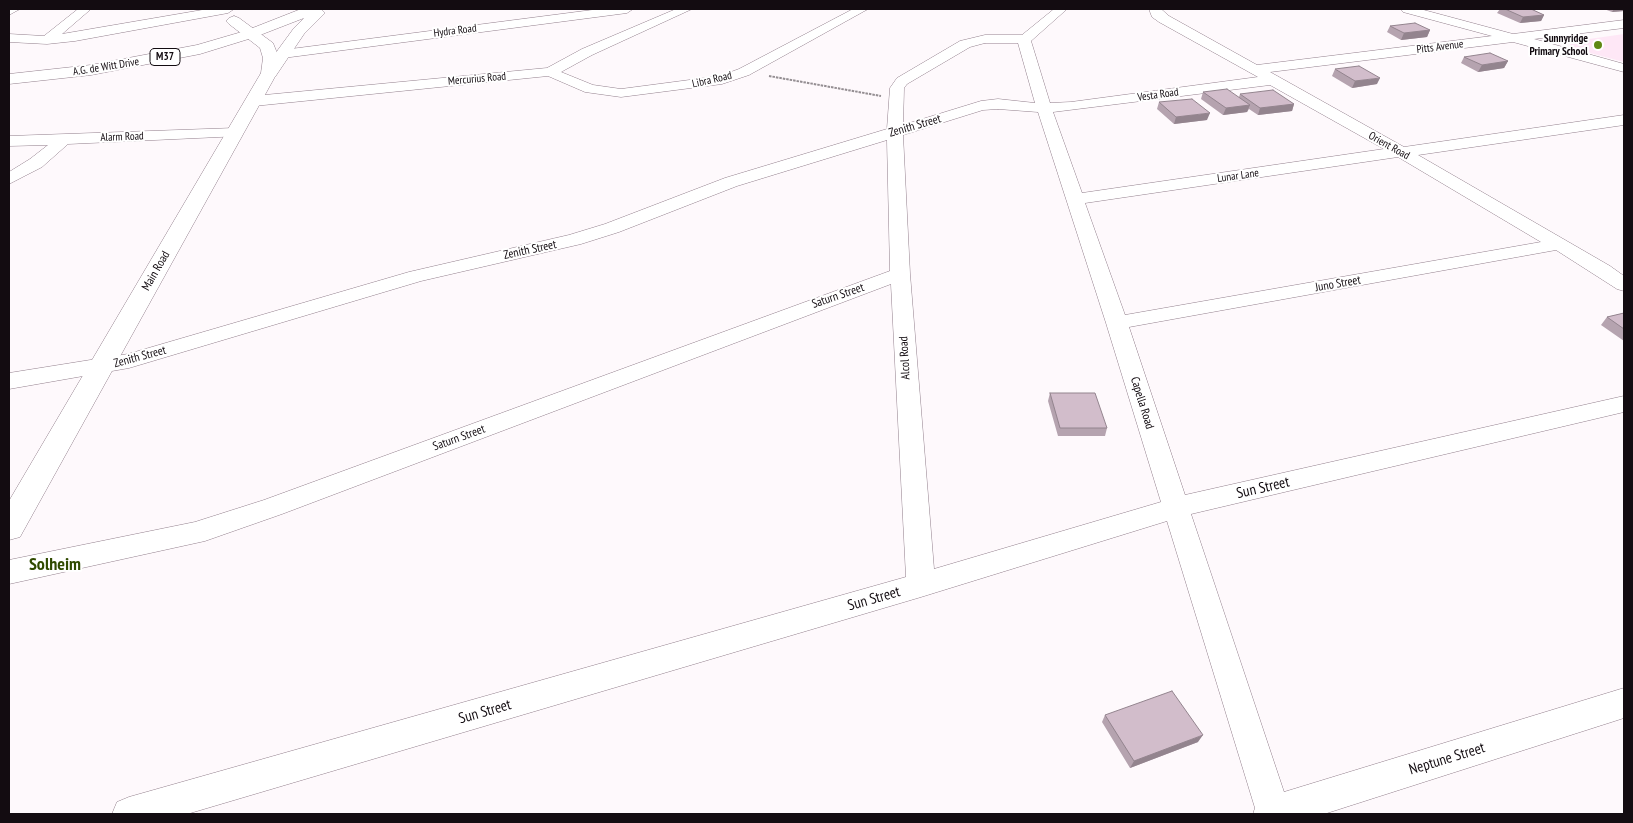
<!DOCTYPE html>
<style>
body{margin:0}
#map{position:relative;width:1633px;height:823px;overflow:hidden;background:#fef9fc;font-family:"PT Sans Narrow",sans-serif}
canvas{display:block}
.frame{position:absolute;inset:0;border:10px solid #130c11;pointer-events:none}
</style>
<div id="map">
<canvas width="1633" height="823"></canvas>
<div class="frame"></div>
</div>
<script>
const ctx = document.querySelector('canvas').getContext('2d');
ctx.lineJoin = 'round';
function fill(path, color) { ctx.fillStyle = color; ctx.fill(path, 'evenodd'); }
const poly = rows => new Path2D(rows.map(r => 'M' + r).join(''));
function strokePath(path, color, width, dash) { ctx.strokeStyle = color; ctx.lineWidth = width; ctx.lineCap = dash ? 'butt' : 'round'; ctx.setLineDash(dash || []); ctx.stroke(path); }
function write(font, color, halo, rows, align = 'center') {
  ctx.font = font + ' "PT Sans Narrow",sans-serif'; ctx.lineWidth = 4; ctx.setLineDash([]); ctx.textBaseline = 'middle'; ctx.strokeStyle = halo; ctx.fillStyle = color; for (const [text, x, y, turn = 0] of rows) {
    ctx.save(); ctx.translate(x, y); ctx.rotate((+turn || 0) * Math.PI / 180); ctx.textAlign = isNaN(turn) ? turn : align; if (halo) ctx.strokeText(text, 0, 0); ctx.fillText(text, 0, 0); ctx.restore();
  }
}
fill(poly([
 [1624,34,1624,62,1575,49,1568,42]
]), '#fee7f6');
const minor = poly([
 [9,9,20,9,9,15,9,9],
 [78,9,91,9,62,34,208,9,234,9,228,13,75,41,47,44,9,42,9,34,44,36,78,9],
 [600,9,633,9,627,13,283,58,276,54,283,50,600,9],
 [676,9,692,9,592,55,561,72,593,85,621,89,720,76,739,69,853,9,868,9,749,75,722,84,621,97,585,92,548,76,254,106,246,101,254,96,547,68,582,49,676,9],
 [1054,9,1067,9,1031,41,1050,103,1071,102,1258,77,1159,22,1152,17,1149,9,1161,9,1169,16,1257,65,1492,36,1403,12,1401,9,1420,9,1513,34,1624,20,1624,28,1534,39,1624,64,1624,72,1513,42,1270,72,1404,147,1624,115,1624,125,1418,155,1610,266,1624,276,1624,291,1617,289,1556,250,1129,327,1185,495,1624,396,1624,412,1191,514,1284,792,1624,688,1624,718,1324,814,1253,814,1255,808,1167,521,921,597,187,814,112,814,117,802,129,797,906,577,891,284,282,514,205,541,9,584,9,560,195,522,264,500,890,271,887,140,737,186,619,232,581,244,421,281,129,368,9,389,9,373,128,354,409,272,569,235,605,224,725,178,887,129,890,88,897,78,960,41,985,35,1022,35,1054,9],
 [985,43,1018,43,1035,103,998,99,981,101,903,125,904,88,907,84,970,47,985,43],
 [1270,85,1384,149,1082,193,1053,112,1270,85],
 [998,109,1038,112,1106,323,1161,502,934,569,910,274,903,135,983,110,998,109],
 [1398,157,1541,242,1125,315,1085,203,1398,157],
 [235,128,243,133,241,136,68,144,42,167,9,184,9,172,30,159,48,145,9,146,9,136,235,128]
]);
const tertiary = poly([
 [234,16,239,18,273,43,279,58,277,73,20,537,9,540,9,501,261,73,263,58,260,48,229,24,226,21,229,18,234,16]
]);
const primary = poly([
 [301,9,321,9,325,13,304,34,275,77,269,78,263,77,261,73,294,28,304,18,255,37,200,54,91,75,9,84,9,74,91,65,197,45,245,31,301,9]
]);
strokePath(minor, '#927f8c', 1);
strokePath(tertiary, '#927f8c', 1);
strokePath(primary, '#927f8c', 1);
strokePath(poly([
 [769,76,881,96]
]), '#948e92', 2, [2.5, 1]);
fill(minor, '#fff');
fill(tertiary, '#fff');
fill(primary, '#fff');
fill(poly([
 [1500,9,1531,9,1544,15,1541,21,1520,23,1497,13],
 [1604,9,1624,9,1624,11,1612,12],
 [1390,26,1430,30,1427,37,1401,40,1387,32],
 [1464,57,1508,61,1504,68,1478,72,1461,63],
 [1335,69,1377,84,1352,88,1332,76],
 [1203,92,1239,97,1240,94,1294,104,1292,111,1258,115,1249,109,1247,112,1223,115,1201,99],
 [1159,102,1207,120,1174,124,1157,109],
 [1624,313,1624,341,1601,325,1607,317],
 [1050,393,1107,428,1105,436,1058,436,1048,401],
 [1105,715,1198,742,1130,768,1102,722]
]), '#b5a3af');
fill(poly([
 [1614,9,1624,9,1624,11,1612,12],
 [1544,15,1541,21,1520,23,1523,17],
 [1430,30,1427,37,1401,40,1404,33],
 [1508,61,1504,68,1478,72,1482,65],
 [1380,78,1377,84,1352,88,1355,81],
 [1294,104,1292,111,1258,115,1260,108],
 [1250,105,1247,112,1223,115,1226,108],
 [1210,113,1207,120,1174,124,1176,117],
 [1203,735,1198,742,1130,768,1134,761]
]), '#93848e');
const building = poly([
 [1505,9,1531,9,1544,15,1523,17,1505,9],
 [1415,23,1430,30,1404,33,1390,26,1415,23],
 [1490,53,1508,61,1482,65,1464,57,1490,53],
 [1359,66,1380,78,1355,81,1335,69,1359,66],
 [1227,89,1250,105,1226,108,1203,92,1227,89],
 [1273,90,1294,104,1260,108,1240,94,1273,90],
 [1192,99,1210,113,1176,117,1159,102,1192,99],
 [1624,313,1624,329,1607,317,1624,313],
 [1050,393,1095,393,1107,428,1060,428,1050,393],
 [1172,691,1203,735,1134,761,1105,715,1172,691]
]);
fill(building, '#d2bdcb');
strokePath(building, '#93848e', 1);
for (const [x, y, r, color] of [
 [1598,45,5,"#5f8813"]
]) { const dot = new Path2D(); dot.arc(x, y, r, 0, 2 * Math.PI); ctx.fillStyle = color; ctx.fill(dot); strokePath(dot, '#fff', 2); }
write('11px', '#130c11', '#fff', [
 ["Hydra Road",455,31,-7],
 ["Pitts Avenue",1440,47,-7],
 ["A.G. de Witt Drive",106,67,-9],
 ["Mercurius Road",477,79,-5],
 ["Libra Road",712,80,-13],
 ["Vesta Road",1158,95,-8],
 ["Alarm Road",122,137,-2],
 ["Orient Road",1389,146,29],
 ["Lunar Lane",1238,176,-8]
]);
write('bold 11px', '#130c11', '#fff', [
 ["Sunnyridge",1588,39],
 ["Primary School",1588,52]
], 'right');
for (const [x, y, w] of [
 [165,57,30]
]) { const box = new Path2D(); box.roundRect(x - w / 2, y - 8.5, w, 17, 4); ctx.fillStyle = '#fff'; ctx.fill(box); strokePath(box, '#130c11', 1); }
write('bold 11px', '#130c11', null, [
 ["M37",165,57]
]);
write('12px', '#130c11', '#fff', [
 ["Zenith Street",915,126,-16],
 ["Zenith Street",530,250,-12],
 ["Main Road",156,271,-60],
 ["Juno Street",1338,284,-10],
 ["Saturn Street",838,296,-19],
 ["Zenith Street",140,357,-15],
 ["Alcol Road",905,358,-93],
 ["Capella Road",1142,403,73],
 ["Saturn Street",459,438,-20]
]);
write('15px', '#130c11', '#fff', [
 ["Sun Street",1263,488,-13],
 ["Sun Street",874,599,-16],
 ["Sun Street",485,712,-16],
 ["Neptune Street",1447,759,-17]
]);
write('bold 18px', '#304a00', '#fff', [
 ["Solheim",55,565]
]);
</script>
